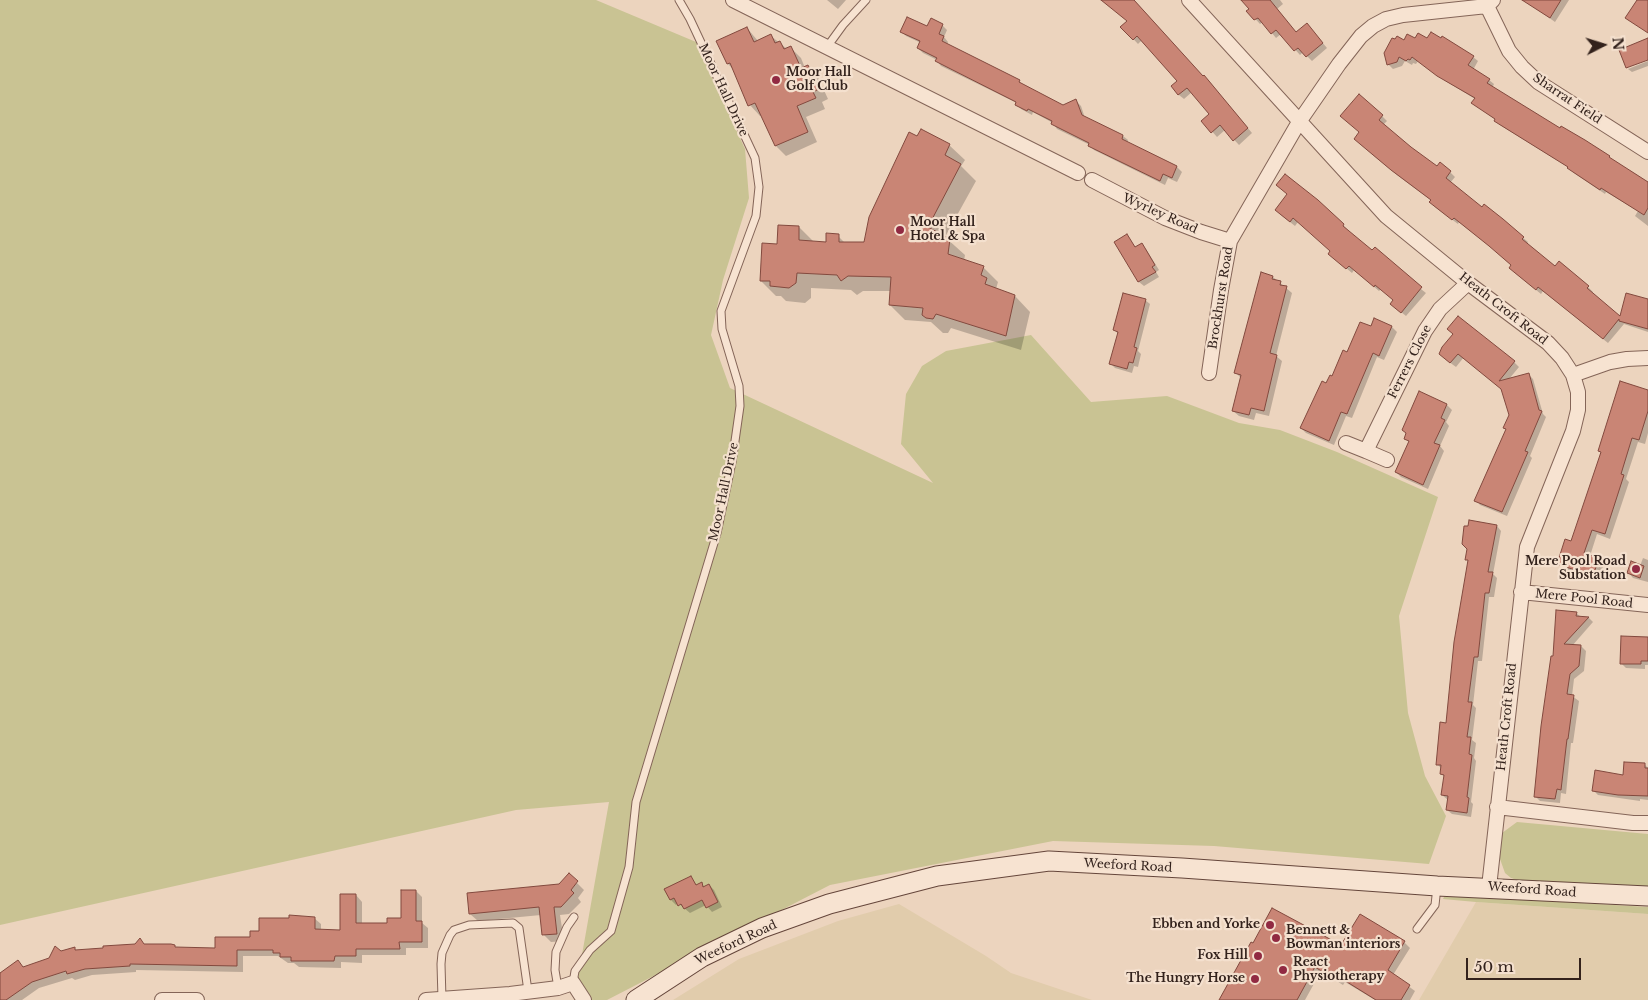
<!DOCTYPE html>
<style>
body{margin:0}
#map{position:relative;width:1648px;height:1000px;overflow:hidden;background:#ecd4be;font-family:"Libre Baskerville",serif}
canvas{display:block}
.north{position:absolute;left:1578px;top:20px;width:50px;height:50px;-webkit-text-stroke:4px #f4e0ce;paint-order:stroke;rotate:85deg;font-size:14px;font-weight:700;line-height:20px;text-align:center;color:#33221c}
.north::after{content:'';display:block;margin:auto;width:18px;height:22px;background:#33221c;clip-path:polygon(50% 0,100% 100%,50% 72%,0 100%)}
.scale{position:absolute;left:1466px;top:958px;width:115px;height:22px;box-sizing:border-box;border:2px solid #33221c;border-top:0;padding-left:6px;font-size:15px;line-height:18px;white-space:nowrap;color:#33221c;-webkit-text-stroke:4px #f4e0ce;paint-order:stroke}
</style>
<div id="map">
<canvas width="1648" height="1000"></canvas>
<div class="north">N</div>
<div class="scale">50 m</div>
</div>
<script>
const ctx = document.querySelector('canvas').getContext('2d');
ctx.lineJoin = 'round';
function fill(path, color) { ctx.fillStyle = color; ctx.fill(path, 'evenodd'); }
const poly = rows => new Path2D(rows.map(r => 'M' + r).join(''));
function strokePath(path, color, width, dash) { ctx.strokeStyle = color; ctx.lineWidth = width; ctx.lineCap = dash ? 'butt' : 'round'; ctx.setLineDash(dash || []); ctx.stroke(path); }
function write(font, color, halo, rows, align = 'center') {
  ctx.font = font + ' "Libre Baskerville",serif'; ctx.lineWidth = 4.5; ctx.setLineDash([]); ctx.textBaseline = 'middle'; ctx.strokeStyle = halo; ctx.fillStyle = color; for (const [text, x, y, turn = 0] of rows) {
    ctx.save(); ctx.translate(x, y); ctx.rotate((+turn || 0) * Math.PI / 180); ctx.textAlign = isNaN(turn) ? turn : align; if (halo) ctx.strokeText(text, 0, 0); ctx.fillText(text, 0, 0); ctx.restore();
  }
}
fill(poly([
 [1476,902,1648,914,1648,1000,1419,1000],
 [899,904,986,956,1011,973,1092,1000,673,1000,739,959,838,921]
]), '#e1ccac');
fill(poly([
 [0,0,596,0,696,42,745,149,749,198,723,280,711,335,730,388,933,483,901,444,906,394,922,366,946,351,1031,335,1091,402,1167,396,1239,423,1280,430,1337,452,1438,497,1399,616,1408,713,1425,776,1446,816,1429,864,1214,846,1053,841,830,885,607,1000,574,1000,609,802,516,810,0,925],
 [1517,822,1648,834,1648,888,1520,881,1511,878,1505,873,1500,859,1498,858,1502,833],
 [1445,895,1648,907,1648,914,1476,902,1443,899]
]), '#c9c393');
fill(poly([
 [827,0,846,0,838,9],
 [1101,0,1134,0,1203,77,1209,81,1252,133,1239,145,1225,130,1217,137,1203,121,1211,114,1192,92,1184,99,1179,95,1172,87,1178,81,1142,40,1138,44,1122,27,1128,21],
 [1243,0,1280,0,1283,4,1277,9,1296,33,1311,29,1327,48,1312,61,1303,52,1300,55,1281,34,1276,38,1263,22,1260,24,1248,11,1250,9],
 [1538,0,1569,0,1555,22,1534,7],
 [942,25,947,30,944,37,948,42,947,45,1019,81,1023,85,1063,107,1076,101,1081,106,1085,118,1123,136,1128,140,1127,143,1177,167,1182,172,1177,182,1168,178,1165,185,1094,150,1090,145,1057,129,1053,123,1033,112,1032,115,1021,109,1017,103,941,66,937,61,937,60,923,53,918,48,921,43,906,36,902,32],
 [747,28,758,41,771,36,787,49,791,48,801,58,805,68,808,67,818,77,828,99,822,102,825,109,806,117,817,142,786,156,776,146,762,115,760,116,750,105,734,70,728,64,718,41],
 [1415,40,1428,40,1473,57,1478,61,1473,70,1489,80,1494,84,1492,88,1648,182,1648,226,1635,216,1638,211,1606,192,1605,194,1574,173,1568,167,1500,125,1496,120,1473,103,1475,99,1444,80,1418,61,1416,64,1413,63,1412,65,1405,61,1402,66,1393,69,1388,64,1404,42],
 [1648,61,1648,66,1632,72,1628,69],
 [1382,116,1387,121,1383,125,1411,148,1437,167,1450,172,1455,177,1450,183,1483,209,1502,220,1528,242,1527,244,1556,267,1559,263,1588,287,1593,292,1592,294,1621,318,1648,301,1648,332,1624,324,1608,343,1543,291,1541,294,1515,273,1512,265,1496,251,1459,222,1458,224,1435,207,1432,201,1397,175,1360,144],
 [917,138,949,145,965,160,961,166,976,181,945,237,965,255,964,261,983,267,998,282,996,289,1015,296,1030,312,1021,350,951,328,948,333,943,333,931,322,905,320,890,305,891,291,863,291,857,295,851,290,811,288,811,298,805,303,786,301,781,296,776,296,761,281,778,245,799,227,814,242,828,243,838,236,846,244,865,244],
 [1281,215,1343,225,1348,230,1347,231,1426,293,1406,316,1396,308,1395,300,1381,289,1379,291,1354,270,1352,273,1334,258,1332,251,1298,222,1295,226],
 [1127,236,1136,248,1141,244,1146,249,1159,270,1156,272,1159,277,1144,286,1139,282,1116,242],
 [1273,277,1292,293,1276,356,1282,361,1269,416,1256,413,1254,420,1239,416,1233,411,1241,378,1236,373],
 [1145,300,1150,304,1138,351,1141,354,1138,367,1134,366,1132,373,1115,368,1111,364,1118,334,1115,330],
 [1375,320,1392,327,1397,332,1384,360,1377,357,1352,418,1346,416,1334,445,1306,433,1301,428,1327,385,1348,354,1371,328],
 [1443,348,1514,362,1519,367,1509,379,1528,374,1533,379,1543,414,1546,417,1530,456,1532,458,1507,516,1480,505,1476,500,1507,430,1510,416,1503,389,1464,357,1456,367,1445,359],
 [1648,391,1648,433,1645,444,1638,442,1626,479,1629,482,1610,539,1597,534,1590,556,1598,559,1604,564,1598,581,1564,569,1559,564,1572,542,1602,453,1600,451],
 [1420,393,1447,405,1452,410,1446,422,1449,426,1440,446,1444,451,1428,489,1401,477,1396,472,1410,443,1405,438,1407,434,1403,430],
 [1497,526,1501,531,1493,574,1497,578,1494,597,1489,597,1482,661,1478,661,1473,705,1476,708,1472,740,1476,743,1474,758,1476,761,1471,802,1473,804,1471,817,1452,814,1447,810,1448,800,1442,795,1445,777,1442,774,1442,769,1437,764,1448,724,1469,562,1467,559],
 [1643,558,1648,560,1648,582,1633,578,1629,573,1640,566],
 [1576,613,1581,617,1589,618,1593,622,1572,646,1581,646,1586,651,1584,671,1574,679,1572,696,1579,701,1573,743,1571,743,1566,794,1561,793,1560,803,1540,801,1535,796,1554,657],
 [1648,638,1648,665,1645,665,1645,669,1626,668,1621,663],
 [1644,764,1648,768,1648,800,1640,799,1640,801,1598,795,1593,790,1625,776],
 [569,875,584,890,578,898,581,902,569,914,560,915,564,941,551,942,544,935,541,915,478,921,470,914,560,885],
 [691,878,697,886,701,884,705,887,709,885,714,890,722,907,712,912,706,905,690,913,678,903,676,905,671,900,666,890],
 [416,891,422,897,422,923,428,928,428,948,406,948,406,955,362,955,362,963,341,962,341,968,299,967,294,963,288,963,278,956,243,956,243,972,136,970,136,972,92,975,75,980,72,978,39,988,22,1000,0,1000,0,974,18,962,24,968,50,959,61,952,74,948,77,951,145,945,176,948,217,949,251,938,260,932,314,918,321,924,321,931,341,931,356,895,362,902,362,924,388,924,402,919],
 [1361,915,1404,942,1410,948,1393,975,1415,991,1410,1000,1375,1000,1345,982,1343,985,1321,971,1305,1000,1221,1000,1341,947]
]), '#0003');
const building = poly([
 [1101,0,1134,0,1203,76,1204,75,1248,128,1233,141,1220,125,1211,133,1201,121,1209,114,1187,88,1178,95,1171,86,1177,81,1137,36,1133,40,1120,27,1127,21,1101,0],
 [1241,0,1270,0,1296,32,1307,23,1323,43,1306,57,1298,48,1294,51,1276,30,1271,34,1258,18,1254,20,1246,11,1249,9,1241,0],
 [1522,0,1561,0,1550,18,1522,0],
 [1637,0,1648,0,1648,33,1625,18,1637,0],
 [907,17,927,26,931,18,943,24,939,34,944,36,942,41,1020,80,1019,82,1063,105,1076,99,1082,115,1123,135,1122,139,1177,166,1172,178,1163,174,1160,181,1088,146,1089,143,1051,124,1052,121,1028,109,1027,111,1015,105,1016,102,935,61,937,58,917,48,920,41,900,32,907,17],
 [747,27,754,42,771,34,775,43,780,41,784,49,791,46,801,68,808,65,819,89,813,92,816,98,797,106,808,132,775,146,755,103,748,106,730,63,727,64,716,41,747,27],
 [1431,32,1441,38,1442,36,1474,56,1468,65,1490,79,1487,83,1560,128,1561,126,1585,140,1610,156,1609,157,1648,182,1648,208,1644,215,1601,188,1600,190,1567,168,1568,167,1494,121,1495,119,1471,103,1475,98,1437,76,1412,57,1410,60,1408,59,1406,61,1399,57,1397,62,1387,65,1384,53,1392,38,1395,39,1397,36,1404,40,1407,34,1415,38,1418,33,1427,38,1431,32],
 [1648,38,1648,60,1626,68,1619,50,1648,38],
 [1359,94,1383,115,1379,120,1411,147,1437,166,1440,162,1451,171,1446,178,1482,207,1484,204,1503,219,1524,237,1522,239,1555,266,1559,261,1589,286,1587,288,1620,316,1626,293,1648,299,1648,329,1619,321,1619,319,1603,339,1538,287,1536,290,1509,268,1511,265,1489,246,1454,218,1452,220,1429,202,1431,200,1391,170,1354,139,1359,132,1340,116,1359,94],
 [921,129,950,144,945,155,961,164,928,227,950,239,948,254,984,266,981,275,987,278,985,284,1015,295,1006,336,936,314,933,319,926,318,922,315,923,308,889,305,891,277,848,276,841,281,837,275,797,273,796,283,789,288,770,286,770,281,760,281,762,243,777,244,778,225,799,226,799,240,826,242,826,233,839,234,839,242,864,242,869,217,909,132,917,136,921,129],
 [1285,174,1318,200,1344,224,1343,226,1372,250,1375,247,1422,287,1401,313,1390,304,1393,300,1375,285,1374,287,1349,266,1346,269,1328,254,1330,251,1293,218,1290,222,1275,210,1287,194,1276,185,1285,174],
 [1127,234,1135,247,1142,243,1155,265,1152,267,1156,272,1138,282,1114,242,1127,234],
 [1261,272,1273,276,1272,279,1281,281,1280,285,1287,286,1270,353,1277,355,1264,411,1251,408,1249,415,1232,411,1241,375,1234,373,1261,272],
 [1123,293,1146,299,1134,347,1137,348,1133,363,1129,362,1127,369,1109,364,1118,332,1113,330,1123,293],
 [1458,316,1515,361,1499,381,1529,373,1539,410,1542,411,1525,451,1528,452,1502,512,1474,501,1506,429,1503,428,1509,415,1501,389,1458,354,1450,363,1439,354,1442,347,1453,334,1447,329,1458,316],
 [1374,318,1392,326,1379,356,1373,353,1347,414,1341,412,1329,441,1300,428,1322,381,1326,383,1330,375,1332,376,1343,350,1347,352,1360,322,1371,326,1374,318],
 [1620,381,1648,390,1648,411,1639,440,1632,438,1621,474,1624,475,1605,534,1592,530,1584,553,1599,558,1593,576,1557,564,1565,539,1571,541,1601,452,1598,451,1620,381],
 [1419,391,1447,404,1441,418,1445,420,1434,443,1440,445,1423,485,1395,472,1409,441,1404,439,1406,433,1402,430,1419,391],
 [1469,520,1497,525,1488,572,1493,572,1489,593,1485,593,1478,657,1474,657,1468,702,1472,702,1467,737,1471,737,1469,754,1472,755,1467,797,1469,798,1467,813,1446,810,1448,796,1441,795,1444,775,1440,774,1441,765,1436,765,1440,722,1446,723,1454,642,1468,560,1465,560,1467,549,1462,544,1464,526,1468,526,1469,520],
 [1631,561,1644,566,1640,578,1627,573,1631,561],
 [1556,610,1577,612,1576,616,1589,617,1564,644,1581,645,1579,666,1570,674,1567,694,1574,695,1568,739,1567,739,1561,790,1557,789,1555,799,1534,797,1541,726,1551,656,1553,656,1556,610],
 [1621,636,1648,637,1648,661,1641,661,1641,664,1620,664,1621,636],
 [1624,762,1645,763,1645,768,1648,768,1648,796,1618,795,1592,791,1595,770,1623,775,1624,762],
 [569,873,578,881,571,890,574,893,561,907,554,907,557,934,542,935,539,907,469,914,467,893,559,884,569,873],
 [691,876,696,885,702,882,703,887,709,884,718,902,706,908,702,900,684,909,681,904,678,906,674,898,670,900,664,889,691,876],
 [401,890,416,890,416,921,422,921,422,942,399,942,400,949,356,949,356,956,335,956,334,961,291,961,291,957,280,957,280,953,273,953,273,950,237,950,237,966,130,964,130,966,85,969,67,974,66,971,32,982,6,1000,0,1000,0,973,18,960,23,967,49,958,55,946,61,951,75,947,75,950,103,948,103,946,135,944,140,938,144,944,171,944,175,945,175,947,215,948,215,937,250,937,250,931,259,931,259,918,289,918,289,915,315,917,315,929,340,930,340,894,356,894,356,923,387,923,387,918,401,918,401,890],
 [1272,908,1341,945,1360,914,1405,941,1388,970,1410,985,1401,1000,1376,1000,1339,977,1337,981,1315,967,1297,1000,1219,1000,1251,942,1253,943,1272,908]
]);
fill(building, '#c98575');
strokePath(building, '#82493e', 1);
const lane = poly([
 [827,47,843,25,866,0],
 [1417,929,1435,905,1437,887],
 [573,983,575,971,590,950,611,931,629,867,636,802,717,533,732,462,740,406,739,386,722,329,721,311,756,216,759,187,755,158,690,19,679,0],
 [558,988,555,970,556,952,567,927,574,917],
 [442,999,441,964,442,953,450,935,454,930,469,925,513,923,519,928,528,991]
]);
const street = poly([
 [733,0,1078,173],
 [1189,0,1386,216,1468,283,1548,343,1562,358,1573,375,1578,392,1578,410,1573,431,1527,547,1489,887],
 [1487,6,1509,51,1522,67,1538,82,1648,152],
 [1092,180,1165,218,1201,232,1230,241],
 [1209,373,1221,290,1230,241,1299,122,1339,64,1361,36,1373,26,1386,19,1403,15,1487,6,1493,0],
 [1573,375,1610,362,1627,359,1648,358],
 [1346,443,1366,451],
 [1387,460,1366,451,1425,331,1440,309,1468,283],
 [1521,592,1648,605],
 [1497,807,1633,823,1648,823],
 [162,1000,197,1000],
 [426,1000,510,994,558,988,573,983,584,1000]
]);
const secondary = poly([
 [636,1000,702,957,762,928,829,904,937,876,1049,861,1182,868,1437,886,1648,896]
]);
strokePath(lane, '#846558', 9);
strokePath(street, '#846558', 16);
strokePath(secondary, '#65463b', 21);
strokePath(lane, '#f7e3d1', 7);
strokePath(street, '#f7e3d1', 14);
strokePath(secondary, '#f7e3d1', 19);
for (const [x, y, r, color] of [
 [776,80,5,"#912a42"],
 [900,230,5,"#912a42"],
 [1636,569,5,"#912a42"],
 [1270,925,5,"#912a42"],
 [1276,938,5,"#912a42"],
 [1258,956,5,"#912a42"],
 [1283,970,5,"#912a42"],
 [1255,979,5,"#912a42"]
]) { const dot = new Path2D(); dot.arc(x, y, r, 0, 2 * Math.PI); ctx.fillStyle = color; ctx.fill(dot); strokePath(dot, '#f4e0ce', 2); }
write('bold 12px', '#33221c', '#f4e0ce', [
 ["Moor Hall",786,73],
 ["Golf Club",786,87],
 ["Moor Hall",910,223],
 ["Hotel & Spa",910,237],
 ["Mere Pool Road",1626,562,"right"],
 ["Substation",1626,576,"right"],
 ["Ebben and Yorke",1260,925,"right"],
 ["Bennett &",1286,931],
 ["Bowman interiors",1286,945],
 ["Fox Hill",1248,956,"right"],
 ["React",1293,963],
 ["Physiotherapy",1293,977],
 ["The Hungry Horse",1245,979,"right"]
], 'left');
write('12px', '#33221c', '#f4e0ce', [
 ["Moor Hall Drive",723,90,65],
 ["Sharrat Field",1567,99,34],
 ["Wyrley Road",1160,214,24],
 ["Brockhurst Road",1221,298,-81],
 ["Heath Croft Road",1503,309,38],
 ["Ferrers Close",1410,362,-63],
 ["Moor Hall Drive",724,492,-78],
 ["Mere Pool Road",1584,599,6],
 ["Heath Croft Road",1507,717,-84],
 ["Weeford Road",1128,866,3],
 ["Weeford Road",1532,890,4],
 ["Weeford Road",736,943,-25]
]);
</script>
